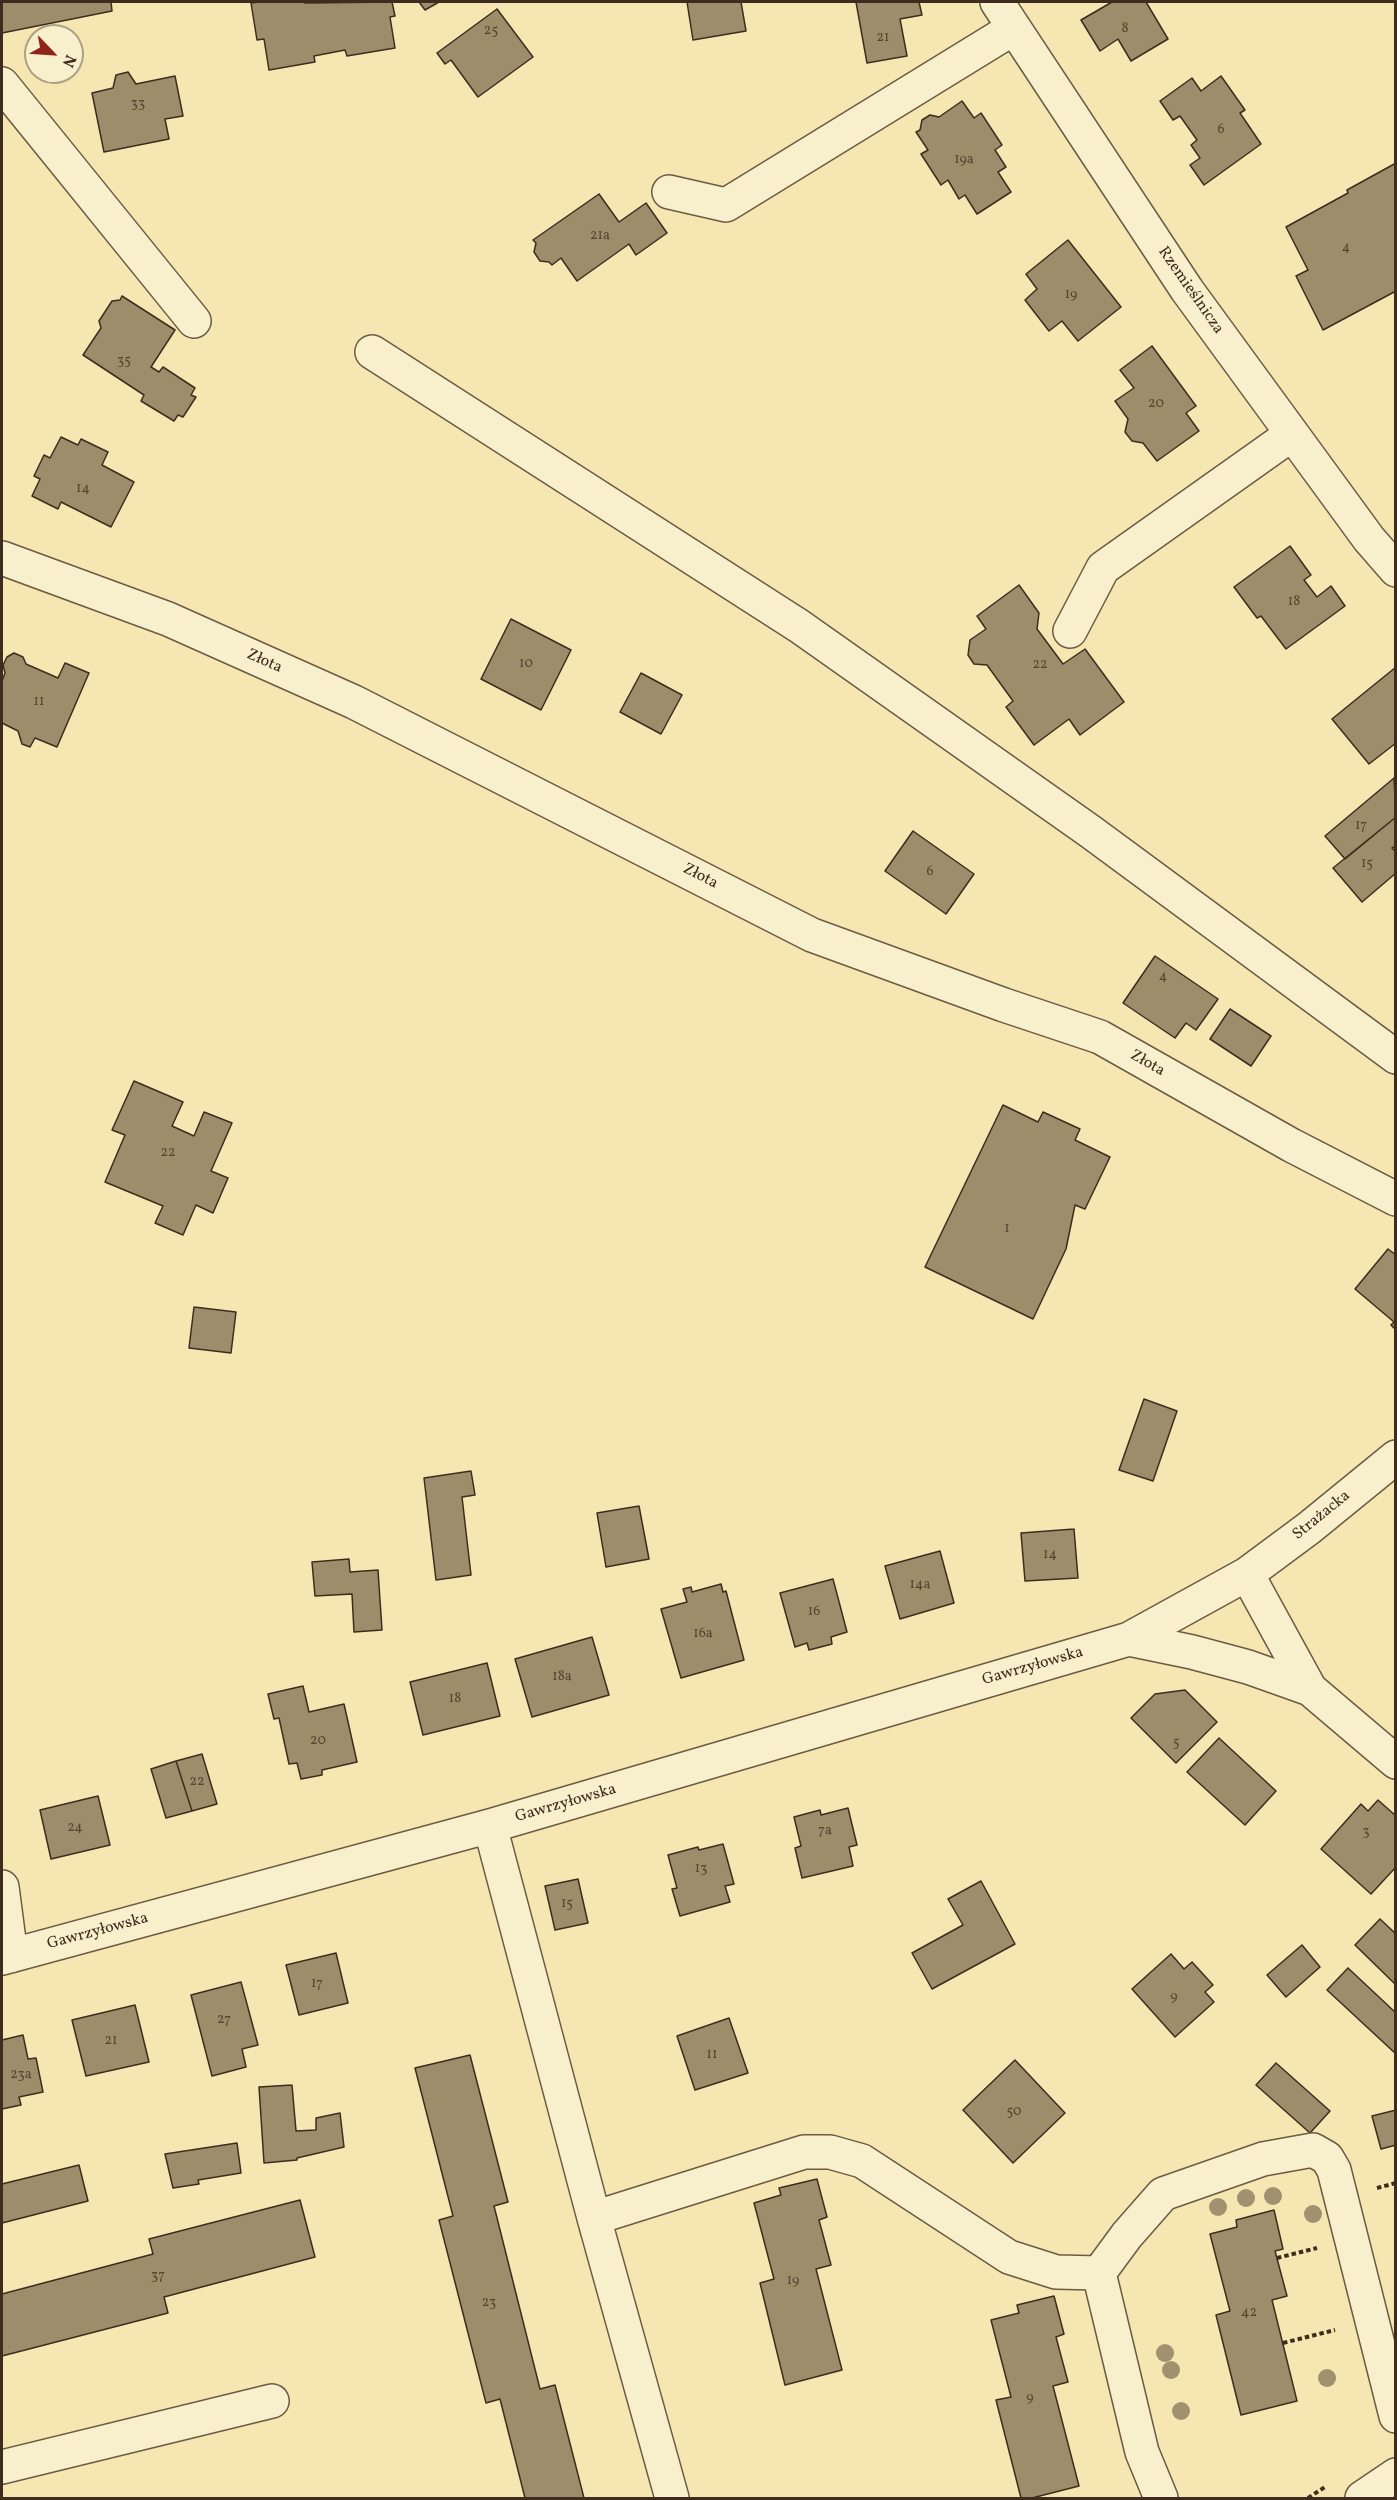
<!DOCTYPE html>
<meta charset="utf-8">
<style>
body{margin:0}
#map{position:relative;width:1397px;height:2500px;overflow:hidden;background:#f5e6b2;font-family:Vollkorn,serif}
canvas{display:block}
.frame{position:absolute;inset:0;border:3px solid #3e2d1e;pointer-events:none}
.north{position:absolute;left:24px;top:24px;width:60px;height:60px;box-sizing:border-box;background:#f8efcd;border:2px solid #aea187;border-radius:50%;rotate:115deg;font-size:16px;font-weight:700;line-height:24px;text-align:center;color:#3e2d1e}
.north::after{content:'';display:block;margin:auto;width:21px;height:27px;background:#8f2418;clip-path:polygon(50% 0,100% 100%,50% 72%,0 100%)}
</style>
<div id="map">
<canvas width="1397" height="2500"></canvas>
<div class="frame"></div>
<div class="north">N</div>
</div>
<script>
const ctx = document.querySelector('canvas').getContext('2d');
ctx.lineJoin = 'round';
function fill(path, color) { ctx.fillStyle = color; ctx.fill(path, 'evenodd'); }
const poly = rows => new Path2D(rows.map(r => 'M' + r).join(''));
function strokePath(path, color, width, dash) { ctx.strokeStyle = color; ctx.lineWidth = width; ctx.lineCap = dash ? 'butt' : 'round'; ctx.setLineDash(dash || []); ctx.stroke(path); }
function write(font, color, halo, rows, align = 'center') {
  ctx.font = font + ' Vollkorn,serif'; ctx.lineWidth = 4.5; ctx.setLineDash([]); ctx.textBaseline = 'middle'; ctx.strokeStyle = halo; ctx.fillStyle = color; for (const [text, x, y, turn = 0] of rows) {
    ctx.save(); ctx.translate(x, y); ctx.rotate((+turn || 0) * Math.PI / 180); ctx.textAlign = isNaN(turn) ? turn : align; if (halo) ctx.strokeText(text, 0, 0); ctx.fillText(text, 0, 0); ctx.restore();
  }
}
const building = poly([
 [2,2,111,2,112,11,2,33,2,2],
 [259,2,304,2,305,3,392,2,395,16,390,17,395,48,347,56,345,50,314,56,315,62,269,70,264,39,257,40,251,3,259,2],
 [419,2,439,2,425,10,419,2],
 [687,2,741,2,746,31,693,40,687,2],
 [856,2,919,2,922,15,900,19,907,56,867,63,856,2],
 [1112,2,1146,2,1168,39,1131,61,1118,39,1100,51,1081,20,1112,2],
 [497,9,533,57,478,97,451,60,445,64,437,53,497,9],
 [128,72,136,84,175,76,183,116,165,119,169,139,104,152,92,93,113,88,116,75,128,72],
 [1221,76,1245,110,1240,113,1261,144,1204,185,1190,165,1200,158,1191,145,1197,140,1180,116,1173,120,1160,101,1192,78,1201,91,1221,76],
 [962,101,974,118,981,113,1002,145,995,150,1006,167,998,172,1011,192,977,214,965,195,959,199,948,180,941,185,921,154,928,150,916,132,920,130,922,120,930,115,939,117,962,101],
 [1396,163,1396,291,1323,330,1296,276,1308,270,1286,227,1348,193,1347,190,1396,163],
 [599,194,619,222,646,203,667,233,636,255,629,244,577,281,561,258,552,265,549,262,540,261,534,252,536,243,533,240,599,194],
 [1068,240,1121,307,1078,341,1062,321,1049,331,1025,300,1037,289,1026,274,1068,240],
 [122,296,175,330,151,367,159,372,163,367,195,388,191,395,196,397,183,417,178,415,174,421,141,401,144,395,83,355,101,328,99,321,112,301,120,300,122,296],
 [1152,346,1196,406,1186,413,1199,431,1157,461,1143,443,1132,441,1125,432,1128,419,1115,401,1134,388,1120,370,1152,346],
 [61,437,78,445,81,439,108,452,102,465,134,482,111,527,61,502,58,509,32,496,40,479,34,476,44,455,50,458,61,437],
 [1290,546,1311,575,1304,580,1317,597,1331,586,1345,606,1286,649,1261,616,1257,618,1234,587,1290,546],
 [1019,585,1039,613,1037,629,1063,664,1085,649,1124,702,1080,735,1069,719,1034,745,1006,707,1013,701,987,665,974,664,968,655,970,640,986,629,977,616,1019,585],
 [511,619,571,650,541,710,481,679,511,619],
 [14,653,23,657,26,664,58,678,65,663,89,673,57,747,35,738,30,747,22,744,18,731,2,723,2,681,5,673,3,665,7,657,14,653],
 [1396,667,1396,743,1369,764,1332,719,1396,667],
 [641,673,682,695,661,734,620,712,641,673],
 [1394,778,1396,817,1345,859,1325,836,1394,778],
 [1396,817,1396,846,1392,848,1396,852,1396,873,1362,902,1333,868,1396,817],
 [913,831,974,874,946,914,885,871,913,831],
 [1155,956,1218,999,1196,1030,1186,1023,1175,1038,1123,1003,1155,956],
 [1230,1009,1271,1036,1251,1066,1210,1039,1230,1009],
 [134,1081,183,1102,172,1126,194,1136,204,1112,232,1123,211,1171,228,1178,213,1213,196,1205,183,1235,155,1223,163,1206,105,1182,125,1135,112,1130,134,1081],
 [1003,1105,1038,1122,1043,1112,1080,1129,1075,1140,1110,1157,1085,1209,1075,1205,1066,1249,1033,1319,925,1267,1003,1105],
 [1388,1249,1396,1255,1396,1330,1391,1325,1394,1322,1355,1289,1388,1249],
 [194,1307,236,1312,231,1353,189,1348,194,1307],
 [1144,1399,1177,1411,1153,1481,1119,1470,1144,1399],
 [471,1471,475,1495,462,1497,471,1575,436,1580,424,1478,471,1471],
 [639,1506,649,1559,606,1567,597,1513,639,1506],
 [1074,1529,1078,1578,1025,1581,1021,1533,1074,1529],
 [940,1551,954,1603,900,1619,885,1566,940,1551],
 [349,1559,350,1572,378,1570,382,1630,354,1632,352,1594,315,1596,312,1562,349,1559],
 [833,1579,847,1632,831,1637,832,1644,809,1650,807,1643,795,1647,780,1593,833,1579],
 [721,1584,723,1592,726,1591,744,1660,681,1678,661,1609,687,1602,683,1589,691,1587,692,1592,721,1584],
 [592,1637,609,1695,532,1717,515,1659,592,1637],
 [487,1663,500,1716,423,1735,410,1682,487,1663],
 [303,1686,309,1712,344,1704,357,1762,322,1770,322,1775,301,1779,297,1763,289,1764,279,1718,274,1719,268,1694,303,1686],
 [1185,1690,1217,1722,1176,1763,1131,1718,1155,1694,1185,1690],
 [1219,1738,1276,1791,1245,1825,1187,1772,1219,1738],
 [202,1754,217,1804,192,1811,176,1761,202,1754],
 [176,1761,192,1811,166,1818,151,1769,176,1761],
 [98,1796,110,1845,51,1859,40,1810,98,1796],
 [1378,1800,1396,1816,1396,1867,1371,1894,1321,1849,1361,1804,1368,1811,1378,1800],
 [848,1808,857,1845,849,1847,853,1866,802,1878,795,1848,801,1846,794,1817,820,1810,821,1815,848,1808],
 [723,1844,734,1884,725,1886,730,1902,680,1916,672,1889,677,1888,668,1855,698,1847,699,1850,723,1844],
 [578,1879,588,1923,555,1930,545,1886,578,1879],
 [981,1881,1015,1944,932,1989,912,1953,963,1925,948,1899,981,1881],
 [1380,1919,1396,1934,1396,1985,1355,1945,1380,1919],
 [1302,1945,1320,1967,1286,1997,1267,1975,1302,1945],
 [336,1953,348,2003,299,2015,286,1965,336,1953],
 [1171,1954,1184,1969,1192,1962,1213,1985,1205,1992,1214,2002,1175,2037,1132,1989,1171,1954],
 [1348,1968,1396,2013,1396,2054,1327,1990,1348,1968],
 [241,1982,258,2045,242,2049,246,2067,212,2076,191,1995,241,1982],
 [135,2005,149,2062,86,2076,72,2020,135,2005],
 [729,2018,748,2073,695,2090,677,2036,729,2018],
 [23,2035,28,2059,36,2058,43,2092,19,2097,21,2105,2,2109,2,2040,23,2035],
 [470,2055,508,2202,494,2206,540,2389,555,2385,584,2498,525,2498,500,2399,486,2403,439,2220,453,2216,415,2068,470,2055],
 [1015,2060,1065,2113,1013,2163,963,2110,1015,2060],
 [1276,2063,1330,2111,1310,2133,1256,2085,1276,2063],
 [292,2085,296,2131,316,2130,316,2118,340,2113,344,2147,297,2158,297,2160,264,2163,259,2087,292,2085],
 [1396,2110,1396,2145,1381,2149,1372,2116,1396,2110],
 [237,2143,241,2173,198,2180,199,2184,173,2188,165,2154,237,2143],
 [79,2165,88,2201,2,2223,2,2184,79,2165],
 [817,2179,827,2217,819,2220,831,2265,816,2269,842,2370,785,2385,760,2283,774,2279,754,2203,781,2195,779,2188,817,2179],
 [300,2200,315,2257,164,2297,168,2313,2,2356,2,2294,153,2254,149,2239,300,2200],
 [1274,2210,1283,2249,1275,2251,1287,2296,1272,2300,1297,2401,1241,2415,1216,2315,1230,2311,1210,2234,1237,2227,1236,2220,1274,2210],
 [1054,2296,1064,2334,1056,2337,1068,2382,1053,2386,1079,2486,1032,2498,1021,2498,996,2400,1011,2397,991,2320,1019,2313,1017,2305,1054,2296]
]);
fill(building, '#9d8d6b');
strokePath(building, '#3e2d1e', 1.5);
const minor = poly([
 [997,2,1187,290,1369,539,1396,570],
 [2,84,194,321],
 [669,192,726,205,1014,28],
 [372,352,799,626,1091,832,1396,1057],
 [2,558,168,619,354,702,812,935,1004,1005,1100,1037,1291,1145,1396,1199],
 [1070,631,1103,568,1292,434],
 [1247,1574,1310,1689,1396,1762],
 [1129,1639,1192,1652,1248,1667,1310,1689],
 [490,1826,594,2218,672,2498],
 [2,1887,11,1956],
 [2,1958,490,1826,1129,1639,1247,1574,1309,1528,1396,1457],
 [594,2218,804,2152,830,2152,862,2161,1009,2257,1056,2272,1099,2273,1142,2452,1161,2498],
 [1099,2273,1127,2235,1163,2194,1263,2159,1313,2150,1327,2158,1334,2170,1396,2416],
 [2,2467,272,2401],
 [1362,2498,1396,2475]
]);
strokePath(minor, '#6c5b43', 36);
strokePath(poly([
 [1377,2188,1396,2183],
 [1277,2258,1317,2248],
 [1283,2343,1335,2330],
 [1308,2498,1325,2487]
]), '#3e2d1e', 4, [4.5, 3]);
strokePath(minor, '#f8efcd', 33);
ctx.fillStyle = '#a1916e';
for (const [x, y] of [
 [1273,2196],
 [1246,2198],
 [1218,2207],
 [1313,2214],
 [1165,2353],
 [1171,2370],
 [1327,2378],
 [1181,2411]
]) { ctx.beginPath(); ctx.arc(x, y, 9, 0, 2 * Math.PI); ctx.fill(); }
write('14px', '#564531', null, [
 ["8",1125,29],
 ["25",491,31],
 ["21",883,38],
 ["33",138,104],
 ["6",1221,130],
 ["19a",964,160],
 ["21a",600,236],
 ["4",1346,248],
 ["19",1071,295],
 ["35",124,361],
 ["20",1156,404],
 ["14",83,489],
 ["18",1294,602],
 ["10",526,664],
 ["22",1040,665],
 ["11",39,702],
 ["17",1361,826],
 ["15",1367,864],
 ["6",930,872],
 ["4",1163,977],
 ["22",168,1153],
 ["1",1007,1229],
 ["14",1050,1555],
 ["14a",920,1585],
 ["16",814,1612],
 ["16a",703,1634],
 ["18a",562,1677],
 ["18",455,1699],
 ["20",318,1741],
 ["5",1176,1743],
 ["22",197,1782],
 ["24",75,1828],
 ["7a",825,1831],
 ["3",1366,1832],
 ["13",701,1869],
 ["15",567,1904],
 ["17",317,1984],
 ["9",1174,1997],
 ["27",224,2020],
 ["21",111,2041],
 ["11",712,2055],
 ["23a",21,2075],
 ["50",1014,2112],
 ["37",158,2276],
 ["19",793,2281],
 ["23",489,2303],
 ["42",1249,2313],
 ["9",1030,2398]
]);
write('16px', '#3e2d1e', '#f8efcd', [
 ["Rzemieślnicza",1190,291,55],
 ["Złota",264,662,24],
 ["Złota",700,877,27],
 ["Złota",1147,1064,29],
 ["Strażacka",1322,1516,-39],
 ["Gawrzyłowska",1033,1667,-16],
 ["Gawrzyłowska",566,1804,-16],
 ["Gawrzyłowska",98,1932,-15]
]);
</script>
